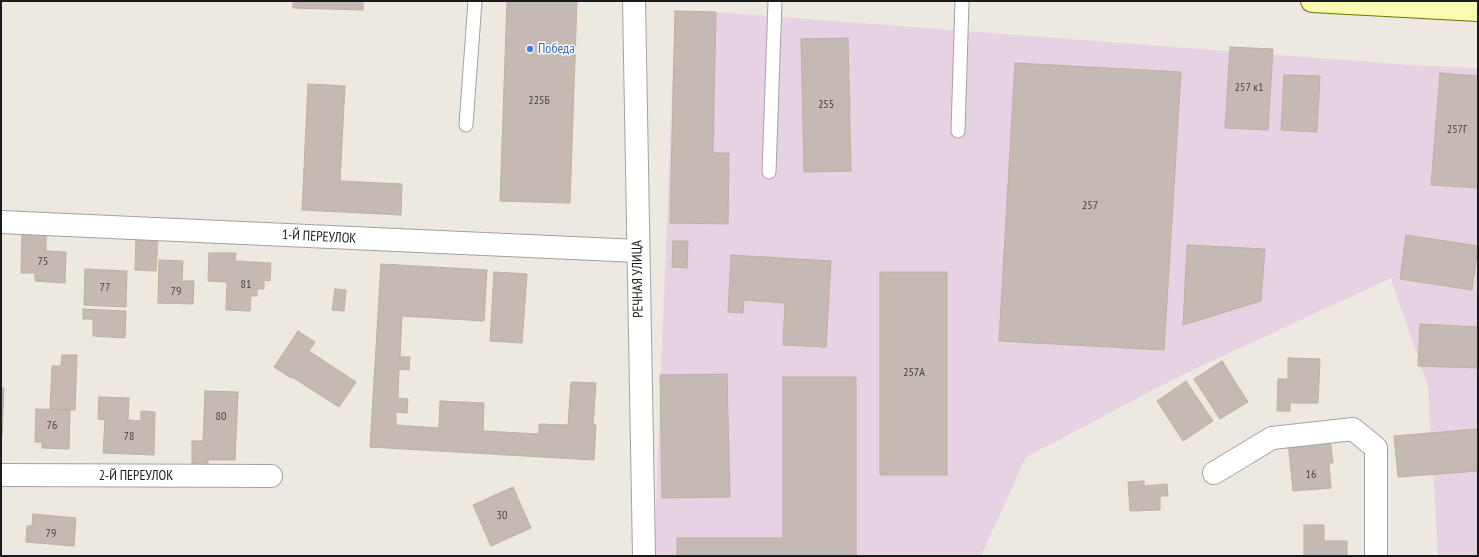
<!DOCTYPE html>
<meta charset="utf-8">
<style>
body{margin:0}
#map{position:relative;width:1479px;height:557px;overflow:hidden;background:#ede8e0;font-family:"PT Sans Narrow",sans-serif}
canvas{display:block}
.frame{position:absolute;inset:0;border:2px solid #1b1b1b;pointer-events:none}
</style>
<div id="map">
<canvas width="1479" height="557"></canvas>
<div class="frame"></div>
</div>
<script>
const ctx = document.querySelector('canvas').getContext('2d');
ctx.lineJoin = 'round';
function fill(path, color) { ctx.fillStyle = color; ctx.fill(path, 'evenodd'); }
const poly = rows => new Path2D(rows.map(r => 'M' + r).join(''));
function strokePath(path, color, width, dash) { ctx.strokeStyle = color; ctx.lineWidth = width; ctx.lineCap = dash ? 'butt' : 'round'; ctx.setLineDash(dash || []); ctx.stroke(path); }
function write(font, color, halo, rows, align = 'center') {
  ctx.font = font + ' "PT Sans Narrow",sans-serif'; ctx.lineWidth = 3; ctx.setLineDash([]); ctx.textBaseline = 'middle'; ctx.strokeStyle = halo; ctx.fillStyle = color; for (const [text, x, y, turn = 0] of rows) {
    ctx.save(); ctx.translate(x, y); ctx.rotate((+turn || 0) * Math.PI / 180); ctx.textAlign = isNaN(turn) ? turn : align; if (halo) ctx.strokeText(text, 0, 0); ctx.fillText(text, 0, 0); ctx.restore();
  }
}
fill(poly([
 [675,11,716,12,1409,65,1478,68,1478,556,1438,556,1428,387,1391,278,1180,376,1026,457,981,556,654,556]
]), '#e7d2e4');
const building = poly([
 [293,1,363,1,363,10,293,8,293,1],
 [507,1,577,1,570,203,500,201,507,1],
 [675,11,716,12,713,153,729,153,728,224,670,223,675,11],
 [848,38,851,171,804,172,801,39,848,38],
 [1230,47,1273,49,1268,130,1225,128,1230,47],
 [1015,63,1181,72,1164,350,999,341,1015,63],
 [1440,73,1478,76,1478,188,1431,185,1440,73],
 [1284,75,1320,76,1317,132,1281,130,1284,75],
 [308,84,345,86,340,181,402,184,401,215,302,210,308,84],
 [22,229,46,230,46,251,66,252,65,283,35,281,35,273,21,273,22,229],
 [1406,235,1478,246,1472,290,1400,279,1406,235],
 [136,238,158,239,156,271,135,270,136,238],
 [673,241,688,241,687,268,672,267,673,241],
 [1187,245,1265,249,1261,301,1183,325,1187,245],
 [209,253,236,253,235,261,271,263,270,281,264,280,264,289,257,289,257,296,251,296,250,311,226,310,227,282,208,281,209,253],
 [731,255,831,261,826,347,783,345,785,303,744,300,743,313,728,312,731,255],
 [159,260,183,261,182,281,194,281,193,304,158,303,159,260],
 [381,264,487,270,484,321,402,316,400,357,410,357,409,370,399,369,398,398,408,399,407,413,396,412,396,425,439,428,440,401,484,403,483,431,539,434,539,424,568,425,571,382,596,383,593,425,596,425,594,460,370,447,381,264],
 [85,269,127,271,126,307,84,305,85,269],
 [494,272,527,274,522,343,490,341,494,272],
 [880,272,947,272,947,475,880,475,880,272],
 [335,289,346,290,344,311,332,310,335,289],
 [83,309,126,311,125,338,93,336,93,319,83,319,83,309],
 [1420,324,1478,327,1478,368,1418,366,1420,324],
 [298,331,315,342,309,351,356,382,339,407,292,377,291,378,274,367,298,331],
 [62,355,77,355,75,410,50,409,52,366,61,366,62,355],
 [1288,358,1320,359,1318,403,1290,403,1290,411,1277,411,1278,379,1288,379,1288,358],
 [1222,361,1248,402,1220,419,1194,379,1222,361],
 [727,374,730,497,662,498,660,375,727,374],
 [783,377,856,377,856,556,677,556,677,538,783,538,783,377],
 [1186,381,1213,421,1183,441,1157,401,1186,381],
 [1,388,4,388,2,437,1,437,1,388],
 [205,391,238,392,235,460,208,460,208,465,192,464,192,441,203,441,205,391],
 [99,397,129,398,128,420,141,421,141,411,155,412,154,455,103,453,105,420,98,419,99,397],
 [36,409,70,410,69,449,42,448,42,442,35,442,36,409],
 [1478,429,1478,471,1398,477,1394,436,1478,429],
 [1330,437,1333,463,1329,463,1331,488,1293,491,1288,441,1330,437],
 [1144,481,1144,486,1167,484,1168,496,1160,496,1160,510,1130,511,1128,482,1144,481],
 [513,487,531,528,491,546,473,505,513,487],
 [33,514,76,518,74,546,26,542,27,526,32,526,33,514],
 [1304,525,1324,525,1324,541,1347,541,1347,556,1304,556,1304,525]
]);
fill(building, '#c5bab3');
strokePath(building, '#bfaea2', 1);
const service = poly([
 [466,125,475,1],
 [958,131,962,1],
 [769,172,775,1]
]);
const minor = poly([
 [1,222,638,251],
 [1214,473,1272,438,1353,429,1376,448,1376,556],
 [1,475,271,476]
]);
const tertiary = poly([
 [634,1,644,556]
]);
const secondary = poly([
 [1312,1,1478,10]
]);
strokePath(service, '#a2a2a2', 15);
strokePath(minor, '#a2a2a2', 24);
strokePath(tertiary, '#a2a2a2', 24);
strokePath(secondary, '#6c7301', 24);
strokePath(service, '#fff', 13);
strokePath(minor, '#fff', 22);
strokePath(tertiary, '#fff', 22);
strokePath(secondary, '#fbfbb0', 22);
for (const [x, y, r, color] of [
 [530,49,4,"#3f7fe0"]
]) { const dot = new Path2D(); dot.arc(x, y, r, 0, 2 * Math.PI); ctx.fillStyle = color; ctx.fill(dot); strokePath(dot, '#fff', 1.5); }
write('12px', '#464341', null, [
 ["257 к1",1249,88],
 ["225Б",539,101],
 ["255",826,105],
 ["257Г",1457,130],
 ["257",1090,206],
 ["75",43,262],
 ["81",246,285],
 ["77",105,288],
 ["79",176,292],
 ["257А",914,373],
 ["80",221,417],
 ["76",52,426],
 ["78",129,437],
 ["16",1311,475],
 ["30",502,516],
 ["79",51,534]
]);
write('14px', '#366cbe', '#fff', [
 ["Победа",538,49]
], 'left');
write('14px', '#1b1b1b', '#fff', [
 ["1-Й ПЕРЕУЛОК",319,237,3],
 ["РЕЧНАЯ УЛИЦА",638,279,-91],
 ["2-Й ПЕРЕУЛОК",136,476]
]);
</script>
